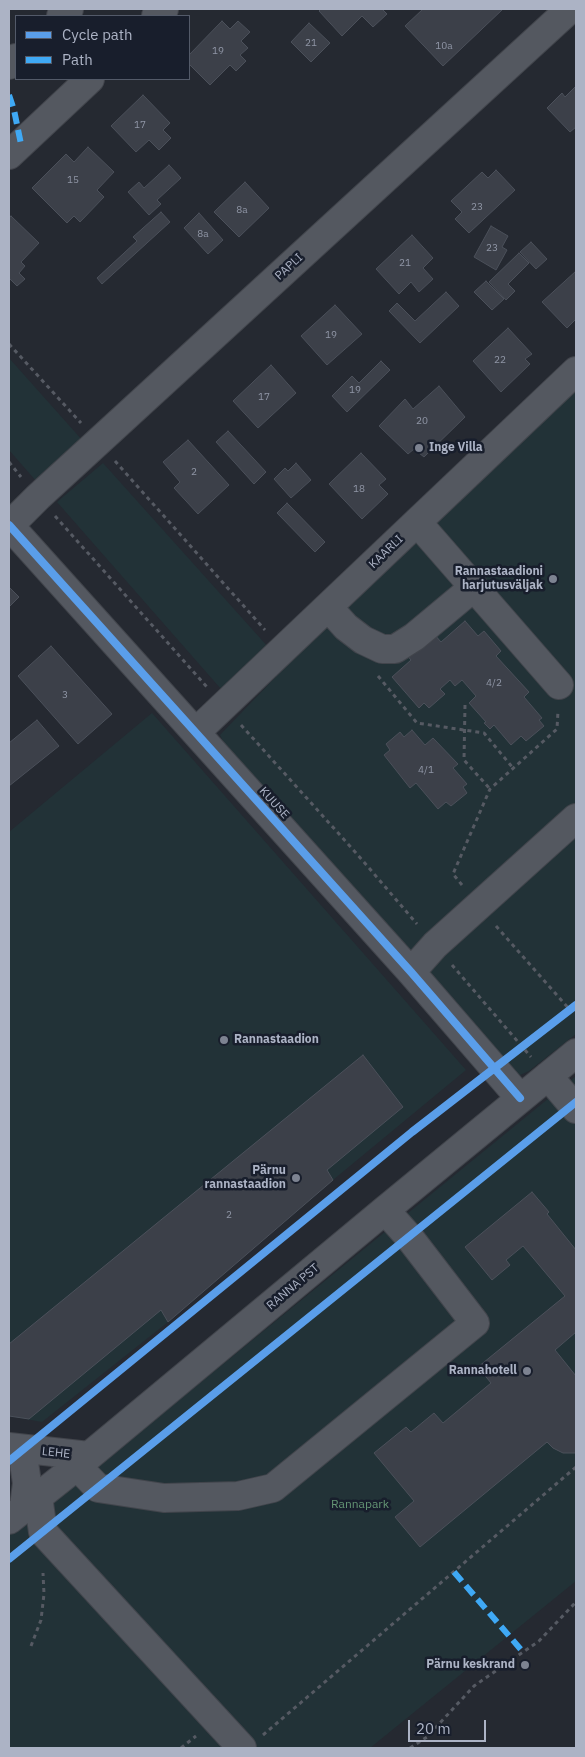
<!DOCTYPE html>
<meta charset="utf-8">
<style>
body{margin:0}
#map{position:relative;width:585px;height:1757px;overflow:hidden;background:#252931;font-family:"IBM Plex Sans",sans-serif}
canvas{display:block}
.frame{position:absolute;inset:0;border:10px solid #acb3c5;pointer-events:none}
.legend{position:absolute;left:15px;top:15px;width:175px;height:65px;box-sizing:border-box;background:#181e2c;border:1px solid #535a69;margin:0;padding:6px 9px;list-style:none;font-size:15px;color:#acb3c5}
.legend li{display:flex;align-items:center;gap:10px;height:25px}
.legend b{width:25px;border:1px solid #535a69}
.scale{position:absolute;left:408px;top:1720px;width:78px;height:22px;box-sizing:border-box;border:2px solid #acb3c5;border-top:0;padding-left:6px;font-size:15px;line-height:18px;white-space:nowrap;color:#acb3c5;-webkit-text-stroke:4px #181e2c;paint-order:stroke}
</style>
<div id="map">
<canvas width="585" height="1757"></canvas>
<div class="frame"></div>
<ul class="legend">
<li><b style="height:6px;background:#5a9eea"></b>Cycle path</li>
<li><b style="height:6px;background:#3fa9f5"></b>Path</li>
</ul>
<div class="scale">20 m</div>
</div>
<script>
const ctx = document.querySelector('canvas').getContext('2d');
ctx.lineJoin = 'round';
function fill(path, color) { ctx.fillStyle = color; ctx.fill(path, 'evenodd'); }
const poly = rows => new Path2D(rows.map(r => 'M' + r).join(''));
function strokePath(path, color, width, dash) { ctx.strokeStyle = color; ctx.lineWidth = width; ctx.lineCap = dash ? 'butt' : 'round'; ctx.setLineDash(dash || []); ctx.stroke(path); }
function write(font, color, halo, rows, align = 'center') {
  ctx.font = font + ' "IBM Plex Sans",sans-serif'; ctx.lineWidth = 5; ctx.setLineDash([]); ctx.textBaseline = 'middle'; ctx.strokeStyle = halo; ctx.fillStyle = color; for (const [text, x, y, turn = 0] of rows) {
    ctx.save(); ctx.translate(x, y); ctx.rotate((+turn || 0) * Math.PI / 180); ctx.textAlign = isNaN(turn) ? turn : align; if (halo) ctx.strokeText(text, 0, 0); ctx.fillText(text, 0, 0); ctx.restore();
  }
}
fill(poly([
 [9,358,83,441,37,482,9,450],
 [576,385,576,1034,529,1071,520,1075,513,1074,232,759,220,735,315,636],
 [103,463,269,648,221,689,57,502],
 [152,713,466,1070,333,1180,168,1322,42,1422,9,1416,9,832],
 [576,1076,576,1581,370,1748,9,1748,9,1524,16,1533]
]), '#223237');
const building = poly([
 [321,9,382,9,387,14,373,27,362,16,342,36,319,11,321,9],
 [423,9,503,9,443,66,405,26,423,9],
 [222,21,230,29,238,21,250,32,241,41,248,48,240,55,246,61,236,71,230,65,210,85,189,64,189,55,222,21],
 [309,23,330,43,311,62,291,42,309,23],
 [576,86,576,127,570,132,547,108,562,93,565,97,576,86],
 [143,95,170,123,163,130,171,138,159,150,149,140,136,152,111,126,143,95],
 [88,147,114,172,97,190,104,197,80,222,74,216,67,223,32,188,66,154,74,162,88,147],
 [169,165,181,178,157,200,161,204,149,215,128,192,139,182,144,188,169,165],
 [496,170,515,190,469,233,455,219,462,212,451,201,482,172,488,178,496,170],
 [245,182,269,208,239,237,214,212,245,182],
 [161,212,170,222,102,284,97,278,137,241,133,237,161,212],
 [199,213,223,240,208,254,184,228,199,213],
 [11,216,39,243,21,262,25,266,19,273,25,279,17,286,10,279,9,281,9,218,11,216],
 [491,226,508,236,502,247,507,250,496,270,474,257,491,226],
 [412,235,433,258,423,268,433,279,419,292,411,282,399,294,376,269,412,235],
 [531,242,547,259,536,269,520,252,531,242],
 [519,253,529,263,508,284,515,291,506,300,489,282,519,253],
 [576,271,576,319,567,328,542,302,576,271],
 [486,281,504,299,492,310,474,292,486,281],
 [446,292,459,306,420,343,389,311,397,303,415,321,446,292],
 [335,305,362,334,327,365,301,336,335,305],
 [508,328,532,354,525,359,530,364,501,392,473,361,508,328],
 [381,361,390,370,347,412,332,396,352,376,359,383,381,361],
 [271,365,296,393,258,428,233,401,271,365],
 [439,386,465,417,424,457,414,449,408,454,379,426,405,399,413,409,439,386],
 [228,431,266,472,254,484,216,442,228,431],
 [188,440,229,485,198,514,174,488,180,482,163,462,188,440],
 [361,453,386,479,379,485,388,494,362,519,329,484,361,453],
 [296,463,311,480,291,498,274,479,285,468,288,471,296,463],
 [287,503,325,542,315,552,277,513,287,503],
 [9,587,19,597,10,606,9,604,9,587],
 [465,621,478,636,484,631,501,651,496,656,529,692,524,697,542,718,539,720,544,726,526,741,521,736,511,745,494,725,490,729,484,723,486,722,469,703,476,696,462,680,455,686,450,680,440,689,445,694,429,708,424,703,419,708,392,677,411,660,407,655,434,634,441,642,465,621],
 [51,646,112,714,78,744,18,676,51,646],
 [37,720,59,746,9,786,9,743,37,720],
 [412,730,425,745,433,738,458,764,453,768,467,784,463,787,467,793,451,806,446,802,438,809,416,783,410,788,384,755,390,750,386,744,400,732,404,737,412,730],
 [363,1055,403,1107,327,1170,333,1180,168,1322,161,1310,29,1419,9,1416,9,1344,363,1055],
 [532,1192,549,1212,547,1214,576,1250,576,1332,555,1350,576,1376,576,1453,563,1453,553,1448,547,1442,420,1547,395,1517,414,1501,374,1453,406,1427,411,1432,434,1413,443,1423,491,1383,478,1367,565,1296,523,1246,506,1260,510,1265,492,1280,465,1247,532,1192]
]);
fill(building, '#3c4049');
strokePath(building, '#4b505a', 1);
const minor = poly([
 [61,16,69,9],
 [156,16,164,9],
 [9,65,16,58],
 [9,155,90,79],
 [417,522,559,685],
 [9,525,411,972,520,1098],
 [9,526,38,497,570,9],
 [328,607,346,627,363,640,382,649,395,649,414,637,474,587],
 [196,732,576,371],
 [411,972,435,945,576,818],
 [548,1076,576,1109],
 [9,1447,89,1456],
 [22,1449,27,1483,24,1507],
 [77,1466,98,1488,164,1498,238,1496,273,1488,475,1323,409,1237,385,1210],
 [38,1496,43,1532,242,1748],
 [9,1520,77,1466,385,1210,576,1053]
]);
strokePath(minor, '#42454c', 30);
strokePath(poly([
 [9,344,81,423],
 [115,461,265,630],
 [9,462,21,477],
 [55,516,207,687],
 [378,676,417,723,484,733,513,768],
 [465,705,464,760,490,789],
 [241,725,357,854,417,924],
 [462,885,453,874,490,789,557,729,558,711],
 [496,926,570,1010],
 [452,965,531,1057],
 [31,1646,41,1620,44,1594,43,1573],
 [263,1735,576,1467],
 [181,1748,196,1736],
 [410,1748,427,1737,474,1686,539,1641,576,1602]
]), '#565a63', 3, [4, 4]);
strokePath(minor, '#545860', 28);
strokePath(poly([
 [9,95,14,110,21,144],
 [454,1572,523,1652]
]), '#3fa9f5', 6, [12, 6]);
strokePath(poly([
 [9,525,411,972,520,1098],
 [9,1461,412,1132,576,1005],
 [9,1559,576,1102]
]), '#5a9eea', 8);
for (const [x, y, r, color] of [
 [419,448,5,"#7d8391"],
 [553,579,5,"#7d8391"],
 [224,1040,5,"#7d8391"],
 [296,1178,5,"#7d8391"],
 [527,1371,5,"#7d8391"],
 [525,1665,5,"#7d8391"]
]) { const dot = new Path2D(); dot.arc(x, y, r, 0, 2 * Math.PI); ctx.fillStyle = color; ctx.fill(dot); strokePath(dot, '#181e2c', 2); }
write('10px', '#9096a6', null, [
 ["21",311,43],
 ["10a",444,46],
 ["19",218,51],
 ["17",140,125],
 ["15",73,180],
 ["23",477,207],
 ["8a",242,210],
 ["8a",203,234],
 ["23",492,248],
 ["21",405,263],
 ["19",331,335],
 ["22",500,360],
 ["19",355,390],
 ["17",264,397],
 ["20",422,421],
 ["2",194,472],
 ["18",359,489],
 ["4/2",494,683],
 ["3",65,695],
 ["4/1",426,770],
 ["2",229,1215]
]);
write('12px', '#acb3c5', '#181e2c', [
 ["PAPLI",289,267,-43],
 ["KAARLI",386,552,-44],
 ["KUUSE",274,803,48],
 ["RANNA PST",293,1287,-40],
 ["LEHE",56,1453,6]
]);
write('bold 12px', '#acb3c5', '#181e2c', [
 ["Inge Villa",429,448,"left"],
 ["Rannastaadioni",543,572],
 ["harjutusväljak",543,586],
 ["Rannastaadion",234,1040,"left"],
 ["Pärnu",286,1171],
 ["rannastaadion",286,1185],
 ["Rannahotell",517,1371],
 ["Pärnu keskrand",515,1665]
], 'right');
write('12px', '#649574', '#181e2c', [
 ["Rannapark",360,1505]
]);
</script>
